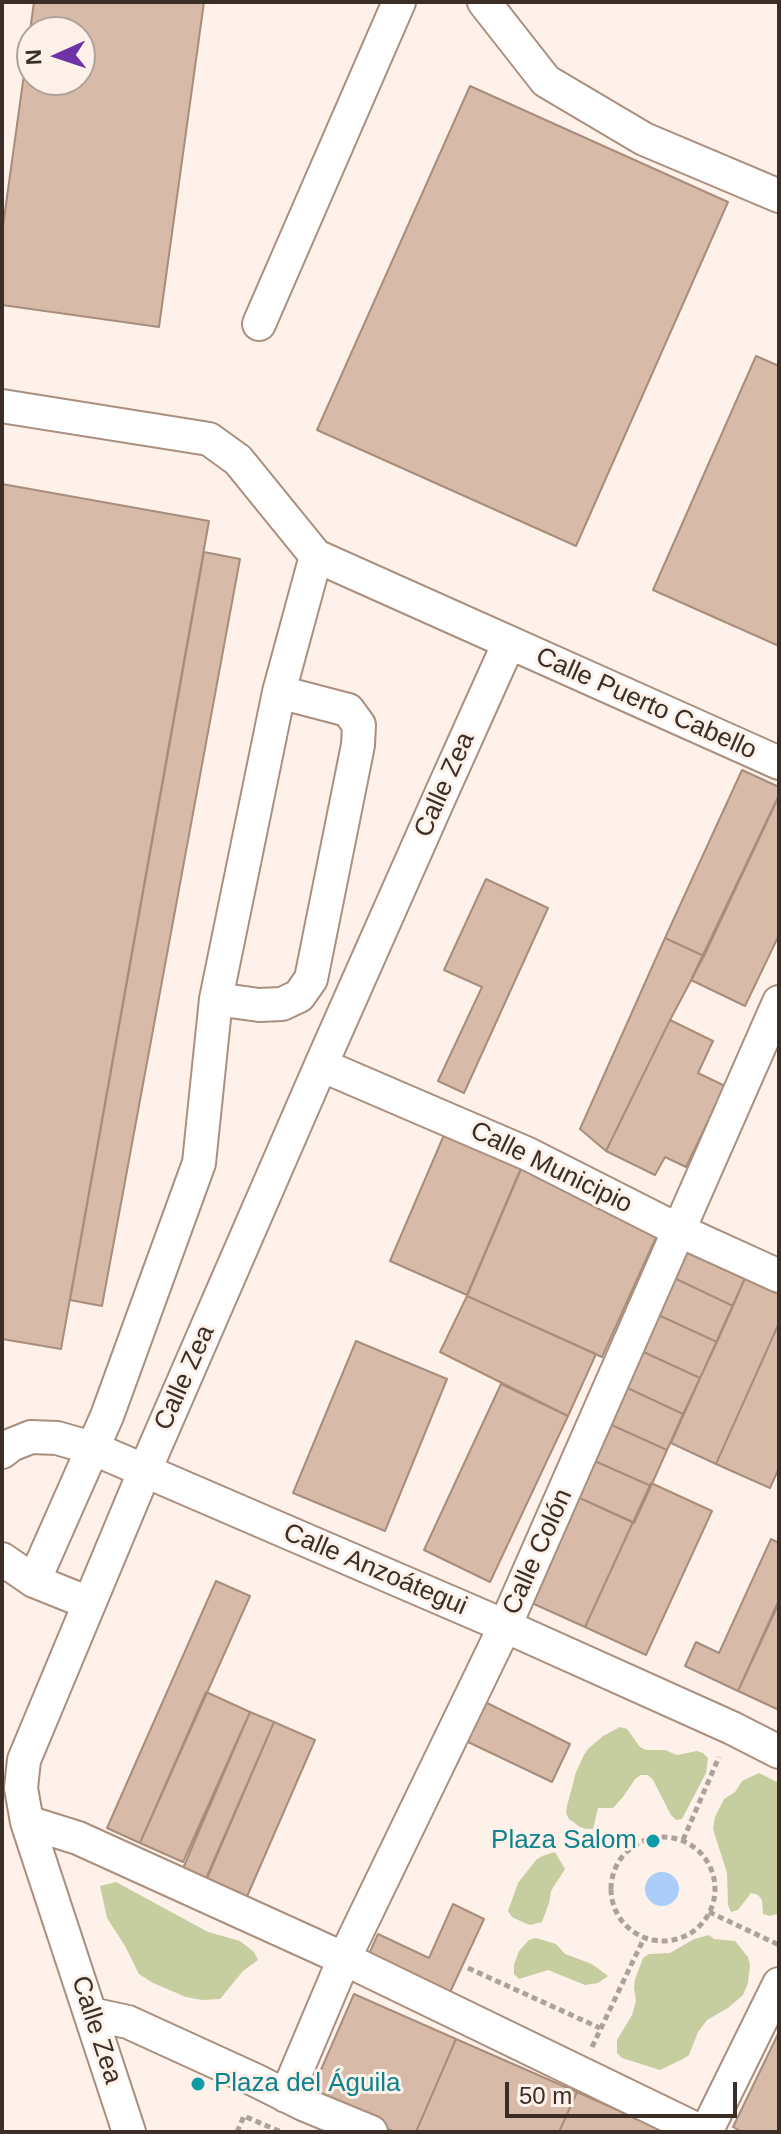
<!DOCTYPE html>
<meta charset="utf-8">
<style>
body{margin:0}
#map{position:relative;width:781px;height:2134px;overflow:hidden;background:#fdf1e9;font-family:Arial,sans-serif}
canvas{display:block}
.frame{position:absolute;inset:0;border:4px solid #3a2e27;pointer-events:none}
.north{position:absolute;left:16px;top:16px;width:80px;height:80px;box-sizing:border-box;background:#fdf1e9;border:2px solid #afa39b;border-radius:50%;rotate:267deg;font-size:22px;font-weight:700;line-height:32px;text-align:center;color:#3a2e27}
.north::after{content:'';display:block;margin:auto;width:28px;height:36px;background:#7032a7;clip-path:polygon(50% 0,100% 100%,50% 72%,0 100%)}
.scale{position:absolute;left:505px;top:2082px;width:232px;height:36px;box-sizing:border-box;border:4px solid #3a2e27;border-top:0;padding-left:10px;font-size:24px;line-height:28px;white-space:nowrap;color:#3a2e27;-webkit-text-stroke:6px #fdf1e9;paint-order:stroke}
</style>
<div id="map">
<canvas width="781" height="2134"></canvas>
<div class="frame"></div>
<div class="north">N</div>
<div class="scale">50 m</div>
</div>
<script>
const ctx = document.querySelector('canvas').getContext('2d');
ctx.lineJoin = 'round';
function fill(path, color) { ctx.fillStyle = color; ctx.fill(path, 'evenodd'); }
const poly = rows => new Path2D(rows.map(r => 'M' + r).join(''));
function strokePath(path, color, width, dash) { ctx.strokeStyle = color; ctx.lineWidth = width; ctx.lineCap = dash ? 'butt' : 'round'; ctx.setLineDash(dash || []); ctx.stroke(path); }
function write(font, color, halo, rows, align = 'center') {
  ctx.font = font + ' Arial,sans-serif'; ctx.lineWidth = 6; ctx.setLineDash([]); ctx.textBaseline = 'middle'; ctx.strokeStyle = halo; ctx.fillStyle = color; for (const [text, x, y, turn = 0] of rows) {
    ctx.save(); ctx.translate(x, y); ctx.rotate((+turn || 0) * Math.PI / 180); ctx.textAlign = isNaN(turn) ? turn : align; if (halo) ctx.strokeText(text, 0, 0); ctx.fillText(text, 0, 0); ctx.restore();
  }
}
fill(poly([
 [620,1727,627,1729,640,1747,646,1750,665,1750,677,1755,697,1751,703,1753,708,1758,706,1773,682,1819,676,1820,671,1815,653,1780,648,1775,641,1775,635,1779,623,1797,613,1808,598,1808,593,1829,586,1829,580,1827,569,1819,566,1813,567,1806,576,1772,584,1755,588,1749,603,1736],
 [759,1773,779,1783,779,1910,777,1914,770,1916,763,1914,762,1900,758,1895,751,1893,738,1910,731,1912,728,1905,727,1873,713,1829,715,1817,724,1799,735,1792,742,1781],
 [555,1852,565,1869,551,1891,549,1903,542,1922,530,1925,518,1920,512,1917,508,1911,518,1883,536,1860,542,1856],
 [116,1882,208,1932,240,1941,254,1952,258,1960,243,1971,220,1999,202,2000,186,1997,153,1983,139,1974,125,1946,107,1918,100,1886],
 [709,1935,714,1939,735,1941,748,1957,750,1965,748,1983,743,1995,728,2008,707,2020,698,2032,689,2055,683,2059,660,2070,622,2058,617,2053,617,2040,632,2015,636,2001,634,1988,635,1979,643,1958,649,1954,670,1953,694,1939],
 [536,1938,556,1944,565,1954,592,1964,608,1976,598,1983,585,1985,548,1970,519,1979,514,1974,514,1965,519,1951,529,1940]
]), '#c6ce9f');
fill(poly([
 '645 1889a17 17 0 1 1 34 0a17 17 0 1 1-34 0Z'
]), '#accdfa');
const building = poly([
 [34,2,204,2,159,327,2,305,2,233,34,2],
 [32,32,80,32,80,80,32,80,32,32],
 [470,86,728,202,576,546,317,430,470,86],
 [756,356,779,366,779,646,653,590,756,356],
 [2,484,209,521,61,1349,2,1339,2,484],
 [204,552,240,559,102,1306,70,1300,204,552],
 [742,770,779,787,779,796,704,956,665,938,742,770],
 [779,795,779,935,745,1006,691,980,779,795],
 [486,879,548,908,464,1093,438,1081,482,987,444,970,486,879],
 [665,938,704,956,670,1020,606,1151,580,1129,665,938],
 [670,1020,713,1041,698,1073,725,1086,686,1167,665,1157,655,1175,606,1151,670,1020],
 [450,1121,527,1154,467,1295,390,1261,450,1121],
 [524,1162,662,1224,602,1357,467,1296,524,1162],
 [687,1240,749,1269,733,1306,670,1276,687,1240],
 [749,1269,779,1283,779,1323,716,1464,671,1443,749,1269],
 [670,1276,733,1306,717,1342,654,1313,670,1276],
 [467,1296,596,1354,568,1416,440,1352,467,1296],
 [654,1313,717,1342,700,1378,637,1349,654,1313],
 [779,1323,779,1468,770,1488,716,1464,779,1323],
 [356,1341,447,1379,385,1531,293,1493,356,1341],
 [637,1349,700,1378,683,1414,621,1385,637,1349],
 [501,1384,568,1416,490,1582,424,1550,501,1384],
 [621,1385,683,1414,667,1450,605,1422,621,1385],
 [605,1422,667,1450,651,1486,588,1458,605,1422],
 [588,1458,651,1486,634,1523,571,1494,588,1458],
 [651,1483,712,1511,646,1655,585,1627,651,1483],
 [571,1494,633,1522,585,1627,523,1599,571,1494],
 [771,1539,779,1543,779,1600,738,1691,685,1666,696,1642,719,1653,771,1539],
 [216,1581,250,1596,140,1843,107,1828,216,1581],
 [778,1605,779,1605,779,1710,738,1691,778,1605],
 [206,1692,250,1712,183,1862,140,1843,206,1692],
 [485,1702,570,1744,552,1782,466,1741,485,1702],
 [250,1712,274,1722,205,1883,181,1873,250,1712],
 [274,1722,315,1740,242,1908,201,1890,274,1722],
 [453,1904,484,1919,446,2001,365,1963,378,1934,429,1958,453,1904],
 [354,1994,456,2039,416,2132,395,2132,310,2095,354,1994],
 [779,2032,779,2132,742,2132,733,2127,779,2032],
 [456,2039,577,2092,559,2132,416,2132,456,2039],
 [577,2092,667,2132,559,2132,577,2092]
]);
fill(building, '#d7baa8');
strokePath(building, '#a98d7c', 2);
const minor = poly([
 [484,2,546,81,644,139,779,196],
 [259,324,399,2],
 [2,406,209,439,238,460,316,556],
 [216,999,259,1005,282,1004,299,996,311,979,358,745,359,725,348,710,279,692],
 [321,1065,528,1154,680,1231,779,1276],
 [2,1452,11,1445,31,1437,57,1438,92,1448,505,1626,732,1728,779,1752],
 [2,1559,34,1581,89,1603],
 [34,1581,107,1416,199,1163,216,999,279,692,316,556,779,763],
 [27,1822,78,1838,349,1961,702,2132],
 [91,2014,128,2022,255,2080,303,2104,371,2132],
 [286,2096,344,1959,505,1626,779,1002],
 [129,2132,27,1822,21,1788,24,1760,145,1470,321,1065,441,794,503,656,512,645],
 [706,2132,779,1984]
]);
strokePath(minor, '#aa8f7e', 36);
strokePath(poly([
 '611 1889a52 52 0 1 1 104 0a52 52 0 1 1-104 0Z',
 [683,1840,719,1757],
 [709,1912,779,1945],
 [468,1968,600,2028],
 [592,2047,644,1938],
 [237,2132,244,2116,281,2132]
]), '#ada199', 5, [6, 4]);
strokePath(minor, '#fff', 32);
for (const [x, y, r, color] of [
 [653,1841,8,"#0f9aa8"],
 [198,2084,8,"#0f9aa8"]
]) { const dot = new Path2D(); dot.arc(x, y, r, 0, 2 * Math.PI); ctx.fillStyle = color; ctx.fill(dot); strokePath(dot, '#fdf1e9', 3); }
write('26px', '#3a2e27', '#fdf1e9', [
 ["Calle Puerto Cabello",646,704,24],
 ["Calle Zea",445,785,-66],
 ["Calle Municipio",551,1168,26],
 ["Calle Zea",185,1378,-66],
 ["Calle Colón",538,1552,-66],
 ["Calle Anzoátegui",375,1570,23],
 ["Calle Zea",96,2030,72]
]);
write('26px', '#0d838f', '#fdf1e9', [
 ["Plaza Salom",637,1841],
 ["Plaza del Águila",214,2084,"left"]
], 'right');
</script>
